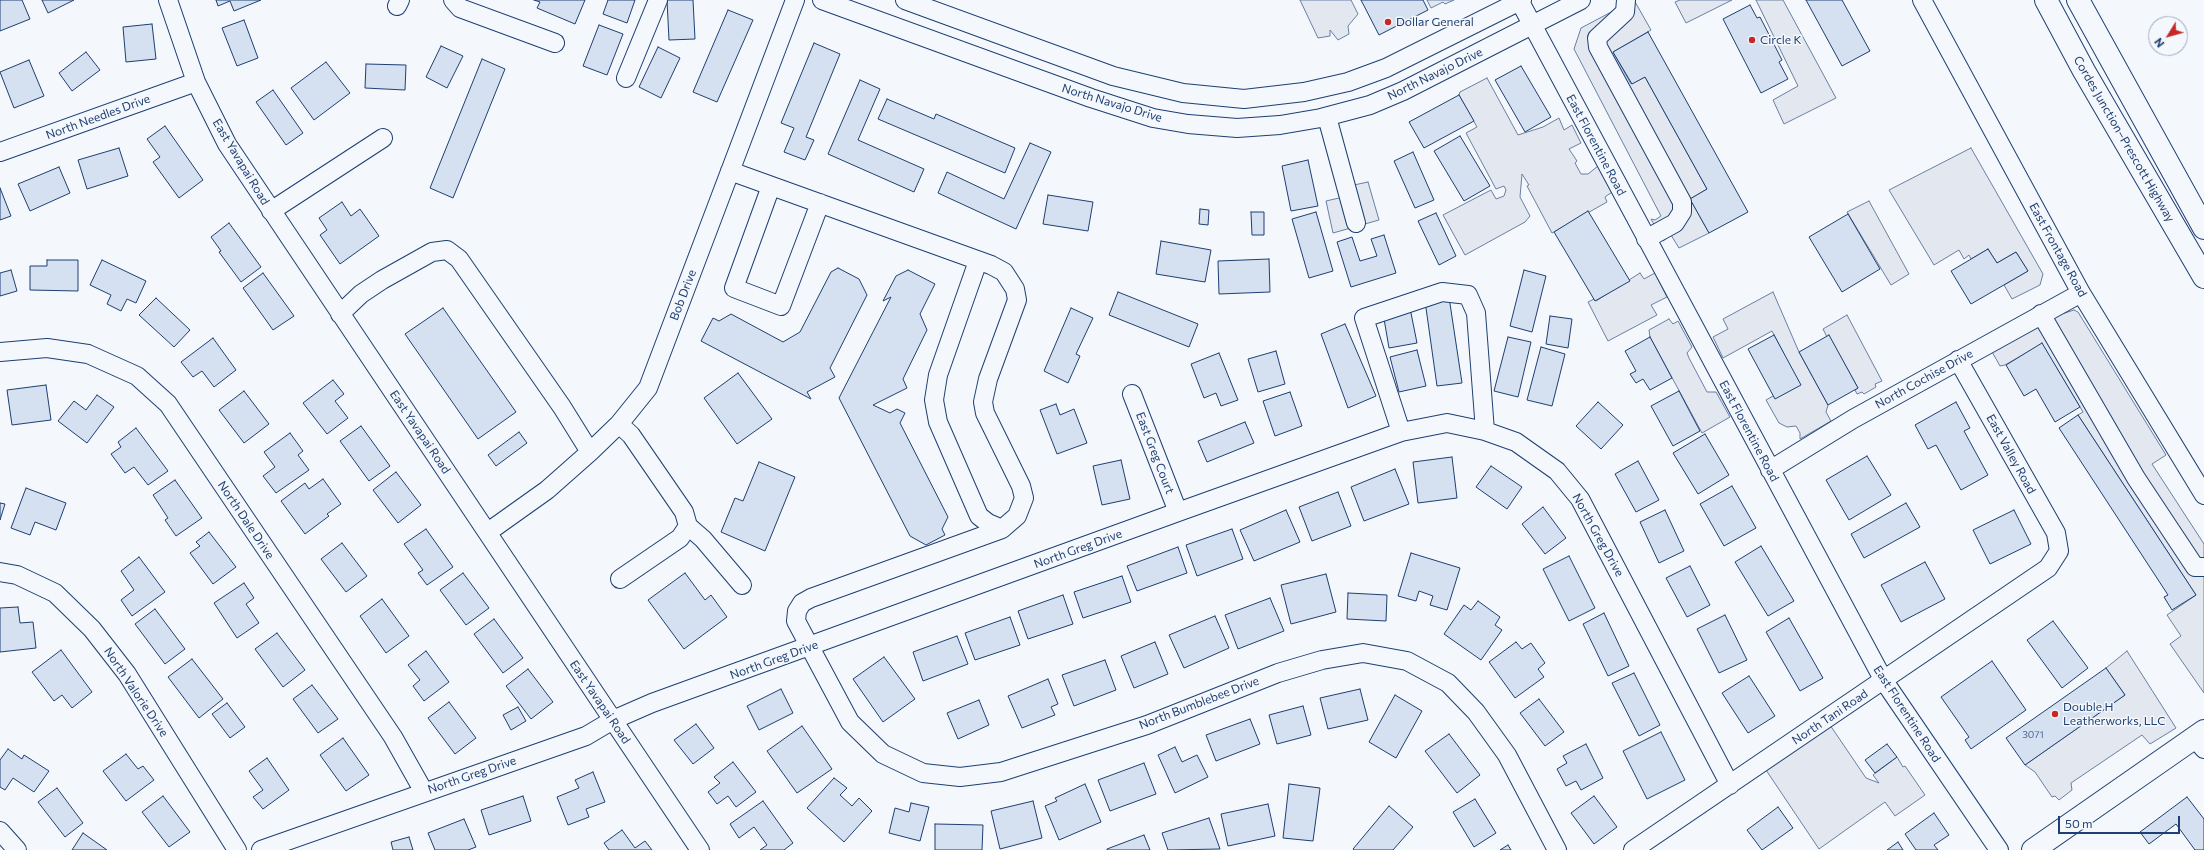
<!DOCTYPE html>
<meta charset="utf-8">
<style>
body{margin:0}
#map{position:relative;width:2204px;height:850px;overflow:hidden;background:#f4f7fb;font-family:Commissioner,sans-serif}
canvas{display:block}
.north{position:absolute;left:2148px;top:16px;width:40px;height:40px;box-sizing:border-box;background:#f4f7fb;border:1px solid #9eadc5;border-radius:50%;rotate:233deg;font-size:11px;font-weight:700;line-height:16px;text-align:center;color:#1d3f73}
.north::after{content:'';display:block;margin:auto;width:14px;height:18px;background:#c62828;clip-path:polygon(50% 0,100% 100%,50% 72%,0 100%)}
.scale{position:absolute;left:2058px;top:816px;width:122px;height:18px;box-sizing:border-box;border:2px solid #1d3f73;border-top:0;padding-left:5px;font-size:12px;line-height:14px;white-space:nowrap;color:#1d3f73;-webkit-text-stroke:3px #f4f7fb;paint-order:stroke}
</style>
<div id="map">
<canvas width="2204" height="850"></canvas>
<div class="north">N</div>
<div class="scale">50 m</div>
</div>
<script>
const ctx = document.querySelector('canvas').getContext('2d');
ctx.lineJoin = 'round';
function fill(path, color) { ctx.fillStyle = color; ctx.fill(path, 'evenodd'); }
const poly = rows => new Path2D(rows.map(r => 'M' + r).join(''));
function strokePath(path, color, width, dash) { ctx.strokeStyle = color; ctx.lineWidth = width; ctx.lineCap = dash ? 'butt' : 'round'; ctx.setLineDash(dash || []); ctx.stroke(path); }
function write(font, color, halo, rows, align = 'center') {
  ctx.font = font + ' Commissioner,sans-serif'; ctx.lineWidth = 3; ctx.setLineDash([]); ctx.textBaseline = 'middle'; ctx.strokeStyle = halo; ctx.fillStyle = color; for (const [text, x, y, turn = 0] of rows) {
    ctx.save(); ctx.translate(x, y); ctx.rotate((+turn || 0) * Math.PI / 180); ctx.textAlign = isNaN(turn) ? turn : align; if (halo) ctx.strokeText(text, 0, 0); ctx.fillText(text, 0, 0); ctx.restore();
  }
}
const parking = poly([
 [1300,0,1351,0,1358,14,1348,26,1349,34,1338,40,1330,30,1330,36,1318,38,1300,0],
 [1427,0,1454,0,1445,4,1443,2,1431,8,1427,0],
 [1634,0,1651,30,1613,52,1631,84,1645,77,1707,189,1690,199,1709,233,1679,248,1671,235,1663,241,1651,219,1655,220,1661,216,1574,49,1581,28,1634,0],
 [1680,0,1732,0,1686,23,1675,2,1680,0],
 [1756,0,1783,0,1836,98,1784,124,1773,100,1798,86,1756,0],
 [1487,78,1518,135,1543,127,1559,118,1564,130,1572,125,1581,143,1569,149,1577,161,1575,163,1581,174,1588,174,1598,166,1612,192,1605,197,1607,202,1552,233,1527,186,1529,185,1522,174,1520,197,1530,216,1525,222,1465,255,1443,215,1491,190,1496,199,1504,196,1506,190,1504,186,1496,189,1466,133,1477,127,1459,95,1460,92,1487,78],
 [1971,148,2043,274,2040,285,2012,299,2004,285,2028,271,2016,252,1997,263,1988,249,1971,259,1969,255,1964,259,1959,250,1934,265,1889,190,1971,148],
 [1368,182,1379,220,1333,233,1326,201,1339,198,1354,185,1368,182],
 [1869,201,1909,274,1891,285,1847,212,1869,201],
 [1640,273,1644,279,1655,273,1667,297,1651,305,1657,315,1608,341,1588,302,1594,299,1596,301,1640,273],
 [1773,292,1799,352,1828,405,1826,412,1831,421,1800,439,1800,433,1796,426,1787,427,1779,423,1766,400,1773,396,1775,398,1783,352,1772,331,1723,358,1713,337,1728,329,1723,319,1773,292],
 [2074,310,2078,312,2166,455,2152,464,2204,544,2204,693,2170,644,2181,636,2167,615,2196,595,2078,415,2083,412,2042,344,2005,365,2000,366,1991,350,2059,315,2074,310],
 [1847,315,1882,381,1875,384,1876,387,1864,394,1862,392,1857,394,1855,390,1858,388,1829,336,1827,337,1823,329,1847,315],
 [1669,319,1673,324,1678,321,1692,347,1687,353,1689,358,1707,392,1716,392,1730,417,1702,433,1650,337,1649,330,1669,319],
 [2127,651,2176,728,2150,744,2142,735,2071,783,2072,790,2059,800,2055,796,2052,797,2035,772,2025,765,2125,695,2106,668,2127,651],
 [1830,725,1866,778,1879,783,1873,775,1897,757,1903,767,1905,766,1925,795,1895,816,1885,802,1819,849,1766,770,1830,725]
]);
fill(parking, '#e3e8f0');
strokePath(parking, '#687fa3', 1);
const building = poly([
 [0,0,22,0,30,19,0,31,0,0],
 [42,0,74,0,48,13,42,0],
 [216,0,261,0,234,11,230,1,218,6,216,0],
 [534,0,585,0,575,24,537,8,540,2,534,0],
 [608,0,635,0,627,23,603,14,608,0],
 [667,0,693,0,695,39,669,40,667,0],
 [1361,0,1423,0,1428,10,1379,35,1361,0],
 [1806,0,1842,0,1870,51,1842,66,1806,0],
 [1750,5,1757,18,1760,17,1782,60,1779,62,1788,79,1761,93,1723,19,1750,5],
 [728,10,753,20,717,102,693,92,728,10],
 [244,20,258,58,237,66,222,28,244,20],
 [152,24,156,59,126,62,123,27,152,24],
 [599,25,623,34,607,75,583,66,599,25],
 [1648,32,1748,212,1709,233,1690,199,1707,189,1645,77,1632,84,1613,52,1648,32],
 [814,43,840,54,806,137,814,140,805,160,784,152,794,128,781,123,814,43],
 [441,46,463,56,447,88,426,77,441,46],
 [658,47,680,58,661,98,639,87,658,47],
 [86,52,100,70,72,91,59,73,86,52],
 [482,59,505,69,453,198,430,188,482,59],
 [29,60,44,96,14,108,0,72,29,60],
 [326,62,350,93,314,120,291,88,326,62],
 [366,64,406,65,405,90,365,88,366,64],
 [1521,66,1551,117,1525,132,1495,80,1521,66],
 [860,80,880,89,858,140,924,169,914,192,828,154,860,80],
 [273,90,303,133,286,145,256,102,273,90],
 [1459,95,1474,121,1424,148,1409,122,1459,95],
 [887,99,934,119,936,114,1015,148,1005,173,878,119,887,99],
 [165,126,203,180,179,198,153,162,160,157,147,139,165,126],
 [1460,136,1490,186,1464,201,1434,151,1460,136],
 [1030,143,1051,152,1016,229,938,193,947,172,1004,199,1030,143],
 [119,148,128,176,87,189,78,160,119,148],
 [1413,152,1434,200,1415,208,1394,161,1413,152],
 [1308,160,1318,206,1291,211,1282,166,1308,160],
 [59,167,70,193,30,211,18,184,59,167],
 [0,188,11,216,0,220,0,188],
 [1048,195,1093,202,1088,231,1043,224,1048,195],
 [342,202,351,216,360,209,379,236,340,264,320,235,327,230,319,218,342,202],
 [1200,209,1209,210,1208,225,1199,224,1200,209],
 [1588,211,1630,281,1595,301,1554,232,1588,211],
 [1251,212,1264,212,1264,235,1252,235,1251,212],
 [1316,212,1333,271,1309,278,1292,219,1316,212],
 [1436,213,1456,256,1439,265,1418,221,1436,213],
 [1848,214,1880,269,1842,292,1809,237,1848,214],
 [229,223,261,267,241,282,219,252,221,251,211,237,229,223],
 [1384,235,1396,273,1351,287,1337,242,1352,237,1360,261,1377,256,1371,239,1384,235],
 [1161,241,1211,250,1205,282,1156,274,1161,241],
 [1988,249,1997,263,2016,252,2028,271,1971,304,1951,271,1988,249],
 [1269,259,1270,292,1219,294,1218,261,1269,259],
 [47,260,78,260,78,291,30,290,30,266,47,266,47,260],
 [102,260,146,281,136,303,127,299,121,311,107,304,111,295,90,285,102,260],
 [838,268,859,279,867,295,830,368,835,377,807,392,811,399,701,341,713,318,719,321,731,314,783,342,800,332,831,272,838,268],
 [11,270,17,291,0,296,0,273,11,270],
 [908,270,935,284,920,314,927,330,903,379,907,388,873,405,890,413,897,409,905,413,900,423,948,517,942,529,945,535,926,545,910,536,839,398,891,297,883,301,896,276,908,270],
 [1524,270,1546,276,1532,332,1510,326,1524,270],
 [263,273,294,316,273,330,243,288,263,273],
 [1118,292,1198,324,1189,347,1109,315,1118,292],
 [1449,297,1462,383,1437,386,1425,301,1449,297],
 [156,298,190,330,174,347,139,315,156,298],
 [443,308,516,412,478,439,405,334,443,308],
 [1071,308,1093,318,1076,354,1080,356,1068,383,1044,371,1071,308],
 [1410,308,1417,343,1389,348,1383,313,1410,308],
 [1550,316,1572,319,1568,348,1546,344,1550,316],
 [1345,324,1376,396,1348,408,1321,334,1345,324],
 [1774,335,1801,385,1775,399,1748,349,1774,335],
 [1829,335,1858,388,1828,405,1799,352,1829,335],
 [1508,337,1531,342,1518,397,1494,391,1508,337],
 [1650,337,1672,378,1650,390,1643,379,1636,383,1630,374,1636,371,1625,351,1650,337],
 [213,338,236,370,214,387,202,371,193,377,181,362,213,338],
 [2042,343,2080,407,2055,422,2036,389,2024,396,2006,365,2042,343],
 [1541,347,1565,354,1552,406,1527,400,1541,347],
 [1417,350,1426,386,1399,392,1390,357,1417,350],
 [1276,351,1285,384,1258,392,1248,359,1276,351],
 [1219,353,1238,400,1221,406,1216,393,1204,398,1191,364,1219,353],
 [738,373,772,419,737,444,704,398,738,373],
 [333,380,344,394,335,401,348,418,327,434,303,403,333,380],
 [46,385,51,420,12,425,7,390,46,385],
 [244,391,269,424,244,443,219,410,244,391],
 [1679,391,1700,431,1673,446,1651,406,1679,391],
 [1290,392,1302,426,1275,436,1263,401,1290,392],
 [97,395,114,407,87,443,58,421,74,401,86,410,97,395],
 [1598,402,1623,425,1601,449,1576,426,1598,402],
 [1956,402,1970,428,1964,431,1988,475,1961,490,1936,445,1928,449,1915,425,1956,402],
 [1056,404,1060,415,1074,409,1087,443,1057,454,1040,410,1056,404],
 [2078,415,2196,595,2172,610,2164,597,2168,595,2059,428,2078,415],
 [1245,422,1254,443,1207,462,1198,441,1245,422],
 [361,426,390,466,369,481,340,441,361,426],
 [136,428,168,471,148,485,134,467,125,473,111,454,121,447,118,442,136,428],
 [519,432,527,443,496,466,488,455,519,432],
 [290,433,303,451,298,455,309,470,276,493,263,476,275,467,264,452,290,433],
 [1705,434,1729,475,1698,494,1673,453,1705,434],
 [1867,456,1891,495,1849,520,1826,480,1867,456],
 [1452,457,1457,498,1418,503,1413,462,1452,457],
 [1121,460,1130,499,1102,505,1093,466,1121,460],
 [1638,461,1659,500,1636,512,1615,474,1638,461],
 [759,462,795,477,765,551,721,532,735,498,743,501,759,462],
 [1491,466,1522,487,1507,509,1476,487,1491,466],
 [1395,469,1409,504,1364,521,1351,487,1395,469],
 [396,472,421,505,398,523,373,490,396,472],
 [323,479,341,504,327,514,329,516,305,534,281,501,305,483,309,489,323,479],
 [175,480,202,518,176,536,165,520,168,518,153,495,175,480],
 [1732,486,1756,528,1724,546,1700,504,1732,486],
 [26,488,66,503,56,530,35,522,30,535,11,528,26,488],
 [1338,492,1351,526,1312,541,1299,507,1338,492],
 [0,503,5,504,0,520,0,503],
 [1906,503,1920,527,1864,558,1851,534,1906,503],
 [1543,507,1566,538,1545,554,1522,524,1543,507],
 [1286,510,1300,542,1254,561,1240,530,1286,510],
 [1665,510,1684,551,1659,563,1640,522,1665,510],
 [2014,510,2031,544,1990,564,1973,530,2014,510],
 [426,529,453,567,427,585,418,573,423,570,404,544,426,529],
 [1232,529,1243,559,1197,576,1186,545,1232,529],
 [209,532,236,567,213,584,190,553,200,546,196,542,209,532],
 [342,543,367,576,346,592,321,559,342,543],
 [1761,546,1794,601,1768,616,1735,562,1761,546],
 [1178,547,1187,573,1137,591,1127,566,1178,547],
 [1411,553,1460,568,1447,610,1430,605,1433,596,1419,591,1416,601,1398,596,1411,553],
 [1569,556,1595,608,1569,621,1543,569,1569,556],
 [139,557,165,592,132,616,121,600,134,590,121,571,139,557],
 [1925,562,1945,599,1901,622,1881,585,1925,562],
 [1690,566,1710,605,1687,617,1666,578,1690,566],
 [463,573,489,608,466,625,440,590,463,573],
 [685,573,705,600,711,595,727,617,684,649,648,600,685,573],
 [1326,574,1336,612,1291,624,1281,585,1326,574],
 [1122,576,1131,602,1083,618,1074,592,1122,576],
 [244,583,254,598,246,604,259,623,237,638,214,603,244,583],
 [1348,593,1387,595,1386,621,1347,619,1348,593],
 [1063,595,1073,624,1028,639,1018,611,1063,595],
 [1270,598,1284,631,1238,649,1225,615,1270,598],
 [382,599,409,636,386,653,360,616,382,599],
 [1478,601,1500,617,1495,625,1502,630,1481,660,1444,634,1464,605,1471,610,1478,601],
 [18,607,20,623,33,622,36,648,0,652,0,608,18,607],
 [155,609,185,649,165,664,135,624,155,609],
 [1604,613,1629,666,1608,676,1583,624,1604,613],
 [1725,615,1747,660,1719,673,1697,629,1725,615],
 [1215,616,1229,648,1184,668,1169,635,1215,616],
 [1010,617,1020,645,975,660,965,633,1010,617],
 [1789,618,1823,678,1800,691,1766,632,1789,618],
 [494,619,523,658,503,673,474,634,494,619],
 [2053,621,2088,668,2062,688,2027,640,2053,621],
 [277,633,305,670,283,687,255,649,277,633],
 [957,636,968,664,923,681,913,652,957,636],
 [1155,642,1168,674,1134,688,1121,656,1155,642],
 [1516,642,1522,649,1531,643,1545,663,1538,669,1544,677,1515,698,1489,662,1516,642],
 [61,650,92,692,72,708,62,695,54,701,32,672,61,650],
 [426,651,449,682,424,701,413,686,420,680,408,665,426,651],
 [884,657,915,699,883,722,853,679,884,657],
 [192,659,223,699,199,718,168,677,192,659],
 [1105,660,1116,690,1074,706,1062,675,1105,660],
 [1992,661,2026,710,1971,749,1965,740,1969,737,1941,697,1992,661],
 [2106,668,2125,695,2025,765,2006,738,2106,668],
 [528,669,553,702,531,719,506,686,528,669],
 [1634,673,1660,725,1639,736,1612,683,1634,673],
 [1749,676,1775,716,1748,733,1722,693,1749,676],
 [1048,679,1058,704,1051,707,1055,715,1022,728,1008,696,1048,679],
 [312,685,338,719,318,733,293,699,312,685],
 [781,689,793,713,759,730,747,706,781,689],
 [1360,689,1368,720,1328,729,1320,698,1360,689],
 [1395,695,1422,711,1396,758,1369,742,1395,695],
 [1539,699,1564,732,1545,746,1520,713,1539,699],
 [979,700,989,725,958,739,947,713,979,700],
 [449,702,476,738,455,754,428,718,449,702],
 [227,703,245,727,230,738,212,714,227,703],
 [1303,706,1311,735,1277,744,1269,715,1303,706],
 [518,707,526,721,511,730,503,715,518,707],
 [1250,719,1260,744,1216,761,1206,735,1250,719],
 [696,724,714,748,693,764,674,740,696,724],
 [802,726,832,769,797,793,767,751,802,726],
 [1661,732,1685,780,1647,799,1623,751,1661,732],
 [1449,734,1480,775,1457,793,1425,751,1449,734],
 [343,738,369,775,346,791,320,755,343,738],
 [1586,744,1603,778,1581,790,1576,781,1566,786,1557,769,1567,763,1563,756,1586,744],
 [1887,744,1897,757,1875,773,1865,760,1887,744],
 [1175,747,1182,762,1197,755,1208,777,1175,793,1158,755,1175,747],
 [8,749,22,759,24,755,49,771,34,792,13,778,5,790,0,787,0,760,8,749],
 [126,754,138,769,143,766,154,780,126,801,103,771,126,754],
 [267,758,289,790,263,809,253,797,263,790,249,771,267,758],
 [733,762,756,792,736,807,728,796,717,804,708,792,720,783,714,777,733,762],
 [1144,763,1156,794,1110,811,1098,780,1144,763],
 [593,772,605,802,586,809,589,817,568,825,557,797,579,788,575,780,593,772],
 [834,778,847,788,840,795,852,806,859,798,872,811,844,842,807,808,834,778],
 [1085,784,1101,822,1059,840,1045,806,1057,801,1055,798,1085,784],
 [1289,784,1320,788,1313,841,1283,838,1289,784],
 [57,788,83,823,65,837,38,802,57,788],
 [163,796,190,832,169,847,142,812,163,796],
 [523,796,531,821,489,835,481,810,523,796],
 [1594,796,1617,827,1594,844,1571,813,1594,796],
 [2187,797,2204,819,2204,850,2195,850,2176,824,2149,844,2140,832,2187,797],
 [1475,799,1496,833,1474,847,1453,812,1475,799],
 [763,801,793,843,784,850,760,850,767,845,754,827,739,838,730,824,763,801],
 [1033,801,1042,838,1000,849,991,811,1033,801],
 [911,803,929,807,920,841,889,833,895,808,909,812,911,803],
 [1268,804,1275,836,1228,846,1221,814,1268,804],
 [1389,806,1413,827,1393,850,1354,850,1353,849,1389,806],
 [1778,807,1793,828,1762,850,1747,830,1778,807],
 [1934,813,1949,835,1934,845,1938,850,1916,850,1905,834,1934,813],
 [1209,818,1220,849,1168,850,1162,833,1209,818],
 [464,819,476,847,468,850,435,850,428,833,464,819],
 [935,824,983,825,982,850,935,850,935,824],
 [622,830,635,848,645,841,652,850,609,850,604,843,622,830],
 [83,833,107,850,72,850,83,833],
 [1144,835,1150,850,1107,850,1107,849,1144,835],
 [409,837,413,850,393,850,391,842,409,837],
 [1898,842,1903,850,1887,850,1898,842],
 [1508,845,1511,850,1500,850,1508,845]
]);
fill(building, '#d5e0f0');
strokePath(building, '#1d3f73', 1);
const minor = poly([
 [168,0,196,82,227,144,700,850],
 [453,0,460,8,555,43],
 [822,0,1091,98,1153,118,1188,124,1237,128,1280,125,1321,118,1370,105,1403,91,1581,0],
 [905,0,1113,76,1183,93,1244,99,1304,92,1348,82,1386,68,1522,0],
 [1519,0,1884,681,1999,850],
 [1626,0,1625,12,1597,38,1598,47,1682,202,1682,212,1675,223,1646,239],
 [1922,0,2081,293,2204,495],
 [397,6,400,0],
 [626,78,658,0],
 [1327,117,1356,223],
 [0,152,196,82],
 [730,171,991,265,1004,272,1015,289,1017,300,988,379,983,402,985,413,1021,486,1024,498,1017,516,1002,529,811,598,802,603,797,611,796,621,850,722,883,754,923,773,960,777,1001,772,1147,725,1278,673,1322,660,1363,653,1407,661,1448,683,1476,712,1507,755,1557,850],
 [771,186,734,288,781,306,820,203],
 [271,211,383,138],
 [978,261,938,375,934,400,938,422,979,516,988,523,1002,529],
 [340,314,361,294,382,280,432,252,447,250,459,259,562,407,590,452],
 [2041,314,2136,478,2195,567,2204,567],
 [0,352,47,348,88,354,137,376,168,404,393,737,424,792],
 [1132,394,1178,512],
 [619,424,631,435,684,512,688,526,680,538,620,579],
 [1401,432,1364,318,1442,292,1468,295,1476,313,1485,431],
 [1770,470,1853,419,2081,293],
 [688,526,703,539,742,585],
 [488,532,547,490,590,452,619,424,648,388,795,0],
 [0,572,17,575,55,593,92,629,127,674,237,850],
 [2194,737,2204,749],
 [0,831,17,850],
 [261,850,586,736,613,720,652,703,1178,512,1401,432,1447,423,1485,431,1516,442,1557,471,1580,499,1730,785],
 [1633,850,2048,568,2059,551,2056,533,1958,360]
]);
const major = poly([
 [2046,0,2084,71,2204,277],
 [2078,0,2204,228],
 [2033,850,2204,731]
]);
strokePath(minor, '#1d3f73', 20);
strokePath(major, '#1d3f73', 24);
strokePath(minor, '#f4f7fb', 18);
strokePath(major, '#f4f7fb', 22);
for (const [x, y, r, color] of [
 [1388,22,4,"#c62828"],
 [1752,40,4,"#c62828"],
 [2055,714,4,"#c62828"]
]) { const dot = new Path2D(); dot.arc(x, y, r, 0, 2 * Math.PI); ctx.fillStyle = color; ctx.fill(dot); strokePath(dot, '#f4f7fb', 1.5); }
write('10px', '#4b6792', null, [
 ["3071",2033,735]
]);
write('12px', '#1d3f73', '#f4f7fb', [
 ["Dollar General",1396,22],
 ["Circle K",1760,40],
 ["Double H",2063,707],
 ["Leatherworks, LLC",2063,721]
], 'left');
write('12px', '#1d3f73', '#f4f7fb', [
 ["North Navajo Drive",1435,74,-26],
 ["North Navajo Drive",1112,103,17],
 ["North Needles Drive",98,117,-20],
 ["Cordes Junction–Prescott Highway",2124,139,60],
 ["East Florentine Road",1596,145,62],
 ["East Yavapai Road",241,162,59],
 ["East Frontage Road",2058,250,61],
 ["Bob Drive",683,295,-69],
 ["North Cochise Drive",1924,379,-29],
 ["East Florentine Road",1749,431,62],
 ["East Yavapai Road",420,432,56],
 ["East Greg Court",1155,453,69],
 ["East Valley Road",2011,454,61],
 ["North Dale Drive",246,520,56],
 ["North Greg Drive",1598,535,61],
 ["North Greg Drive",1078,549,-20],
 ["North Greg Drive",774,660,-20],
 ["North Valorie Drive",136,692,56],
 ["East Yavapai Road",600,702,56],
 ["North Bumblebee Drive",1199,703,-21],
 ["East Florentine Road",1907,714,57],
 ["North Tani Road",1830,717,-34],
 ["North Greg Drive",472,775,-19]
]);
</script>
